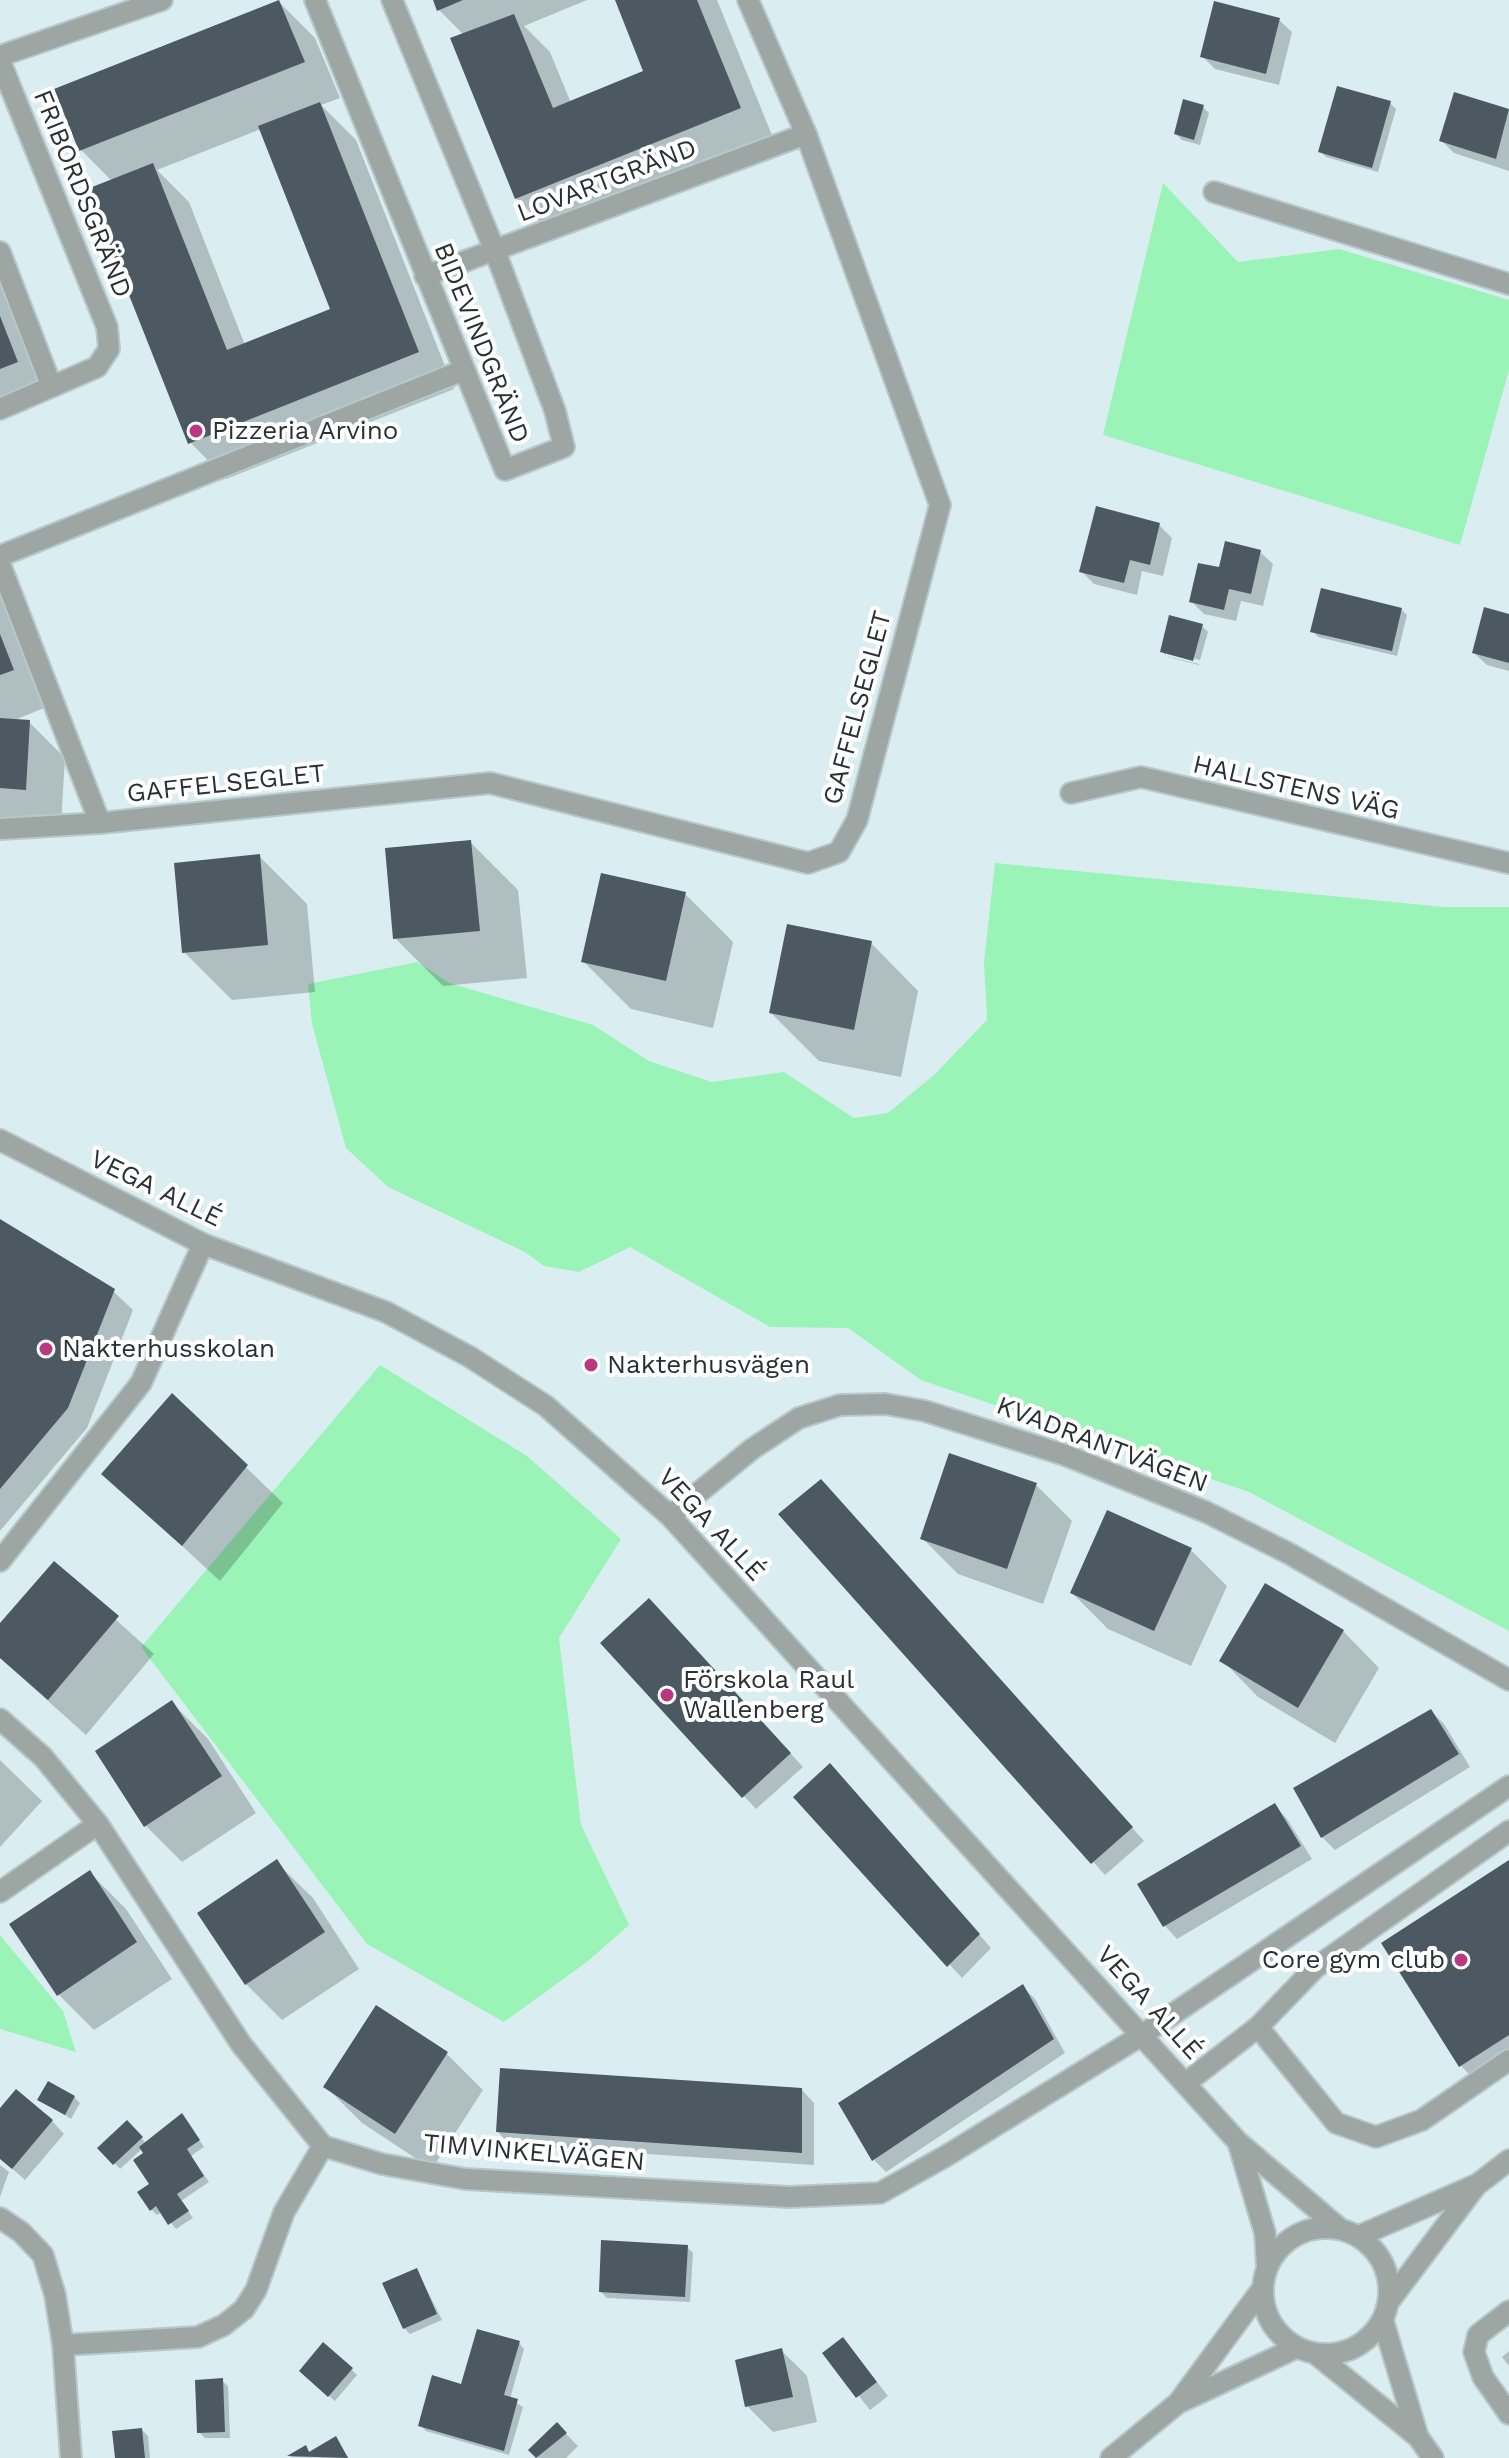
<!DOCTYPE html>
<meta charset="utf-8">
<style>
body{margin:0}
canvas{display:block;background:#daeef1}
</style>
<canvas width="1509" height="2458"></canvas>
<script>
const ctx = document.querySelector('canvas').getContext('2d');
ctx.lineJoin = 'round';
function fill(path, color) { ctx.fillStyle = color; ctx.fill(path, 'evenodd'); }
const poly = rows => new Path2D(rows.map(r => 'M' + r).join(''));
function strokePath(path, color, width, dash) { ctx.strokeStyle = color; ctx.lineWidth = width; ctx.lineCap = dash ? 'butt' : 'round'; ctx.setLineDash(dash || []); ctx.stroke(path); }
function write(font, color, halo, rows, align = 'center') {
  ctx.font = font + ' "Work Sans",sans-serif'; ctx.lineWidth = 8; ctx.setLineDash([]); ctx.textBaseline = 'middle'; ctx.strokeStyle = halo; ctx.fillStyle = color; for (const [text, x, y, turn = 0] of rows) {
    ctx.save(); ctx.translate(x, y); ctx.rotate((+turn || 0) * Math.PI / 180); ctx.textAlign = isNaN(turn) ? turn : align; if (halo) ctx.strokeText(text, 0, 0); ctx.fillText(text, 0, 0); ctx.restore();
  }
}
fill(poly([
 [1163,183,1238,262,1339,249,1509,300,1509,370,1460,545,1103,435],
 [995,863,1444,907,1509,907,1509,1631,1249,1492,921,1380,848,1328,770,1327,630,1247,579,1272,544,1266,525,1252,388,1187,346,1148,312,1024,308,984,418,962,449,983,593,1025,649,1061,712,1082,784,1072,854,1118,888,1113,934,1075,987,1020,984,962],
 [380,1365,527,1456,621,1539,559,1638,581,1825,629,1925,588,1961,504,2022,367,1944,141,1647],
 [0,1935,63,2011,76,2052,0,2029]
]), '#9af3b7');
fill(poly([
 [435,0,587,0,524,26,550,52,571,103,646,72,617,0,717,0,776,145,552,234,516,198,464,35,439,10],
 [279,2,315,38,340,98,321,105,356,140,454,389,226,479,190,442,112,181,81,150],
 [261,129,332,310,245,345,189,202,157,170],
 [1279,20,1292,32,1279,85,1215,69,1202,56],
 [1456,94,1509,111,1509,171,1454,153,1441,140],
 [1390,103,1396,109,1378,172,1326,157,1320,151],
 [1203,107,1209,113,1200,145,1182,140,1176,134],
 [0,263,53,398,12,414,0,402],
 [1159,525,1172,538,1163,576,1142,571,1137,595,1094,584,1081,571],
 [1260,552,1273,564,1263,606,1241,601,1236,621,1204,614,1191,601,1220,570],
 [0,581,49,706,12,721,29,722,65,758,61,825,0,822],
 [1401,609,1407,615,1397,656,1318,637,1313,631],
 [1509,616,1509,671,1487,665,1474,653],
 [1202,626,1208,632,1200,660,1166,651,1166,655,1162,651],
 [1166,656,1199,664,1199,665,1168,657],
 [470,842,518,890,527,978,443,986,395,938],
 [259,856,307,904,315,992,232,1000,184,952],
 [685,894,733,942,713,1028,631,1009,583,961],
 [871,943,918,991,901,1077,819,1061,771,1013],
 [0,1220,113,1291,133,1310,87,1428,0,1531],
 [172,1396,283,1503,220,1581,104,1474],
 [1036,1485,1072,1521,1043,1604,958,1574,922,1538],
 [834,1495,1144,1841,1105,1875,781,1514],
 [1191,1550,1227,1586,1191,1666,1108,1629,1072,1593],
 [54,1564,154,1654,86,1735,0,1658,0,1626],
 [662,1613,803,1767,756,1809,602,1643],
 [1343,1631,1379,1668,1335,1743,1258,1697,1222,1660],
 [172,1703,208,1739,256,1813,182,1862,146,1826,97,1752],
 [1431,1711,1444,1724,1470,1767,1335,1850,1322,1837],
 [0,1760,42,1801,0,1847],
 [843,1779,991,1948,962,1978,796,1798],
 [1275,1806,1287,1819,1312,1859,1177,1939,1165,1926,1140,1885],
 [276,1862,313,1898,359,1969,282,2020,246,1984],
 [1509,1863,1509,2067,1480,2085,1461,2066],
 [90,1873,126,1909,172,1979,94,2030,58,1994],
 [1022,1986,1035,1999,1065,2053,886,2172,874,2160],
 [447,2054,483,2090,432,2169,362,2123,325,2086],
 [802,2090,814,2103,814,2165,510,2145,498,2132],
 [74,2097,80,2103,71,2119,40,2100],
 [0,2111,52,2121,64,2134,25,2180,0,2158],
 [187,2121,204,2147,191,2156,209,2182,181,2201,193,2218,176,2229,162,2212,157,2215,151,2209,152,2185,142,2149,120,2169,100,2148,127,2123,146,2143],
 [0,2165,9,2172,0,2197],
 [687,2247,693,2253,690,2302,607,2298,601,2292],
 [417,2270,442,2320,410,2334,404,2328],
 [843,2339,888,2396,870,2410,825,2353],
 [519,2343,524,2349,510,2399,523,2407,509,2455,426,2431,420,2425,462,2386],
 [781,2350,807,2376,817,2422,773,2432,747,2406],
 [1509,2351,1509,2366,1502,2357],
 [352,2370,357,2375,335,2401,307,2377],
 [222,2381,228,2386,230,2438,205,2438,199,2432],
 [557,2425,578,2446,566,2458,538,2458,530,2450],
 [142,2430,148,2436,150,2458,117,2458],
 [335,2439,349,2458,290,2457,305,2448,311,2453]
]), '#0003');
fill(poly([
 [279,0,305,62,79,151,54,89],
 [433,0,463,0,437,11],
 [615,0,697,0,741,108,515,199,450,38,514,14,553,108,643,71],
 [1214,1,1280,18,1266,74,1200,57],
 [1337,86,1391,101,1372,168,1318,152],
 [1454,92,1509,109,1496,159,1439,141],
 [1183,99,1204,105,1194,140,1174,134],
 [320,102,419,352,188,444,87,189,153,163,227,350,330,309,258,126],
 [0,316,18,362,0,369],
 [1096,506,1160,523,1150,565,1130,560,1124,583,1079,572],
 [1225,541,1261,550,1251,594,1229,589,1224,610,1189,602,1198,563,1219,567],
 [1321,588,1402,608,1392,651,1310,632],
 [1484,607,1509,614,1509,663,1472,653],
 [1169,615,1203,624,1193,661,1160,652],
 [0,634,14,670,0,675],
 [0,718,30,720,26,790,0,788],
 [471,840,480,931,393,939,385,848],
 [260,854,268,945,182,953,174,863],
 [601,873,686,892,666,981,581,962],
 [787,924,872,941,854,1030,769,1013],
 [0,1219,115,1289,68,1408,0,1489],
 [172,1393,248,1465,182,1546,101,1474],
 [949,1453,1037,1483,1007,1569,920,1539],
 [821,1479,1133,1827,1091,1864,778,1514],
 [1107,1510,1192,1548,1154,1631,1070,1593],
 [54,1561,119,1616,48,1700,0,1658,0,1623],
 [1265,1583,1344,1630,1298,1708,1219,1661],
 [649,1598,791,1753,742,1798,600,1643],
 [172,1700,222,1776,144,1827,95,1751],
 [1431,1709,1459,1754,1321,1838,1293,1788],
 [830,1763,980,1934,947,1967,793,1797],
 [1275,1803,1301,1846,1163,1927,1137,1884],
 [277,1859,325,1932,245,1985,197,1913],
 [1509,1860,1509,2035,1459,2067,1381,1943],
 [90,1870,137,1942,57,1996,9,1924],
 [1023,1984,1054,2039,872,2161,838,2103],
 [376,2005,448,2052,395,2134,323,2087],
 [500,2068,802,2088,802,2153,496,2132],
 [48,2081,75,2096,65,2115,37,2100],
 [16,2089,53,2120,12,2169,0,2159,0,2108],
 [182,2113,200,2140,187,2149,204,2176,177,2194,189,2211,168,2225,156,2206,150,2211,137,2192,149,2184,133,2160,143,2153,139,2147],
 [127,2120,143,2137,113,2165,97,2148],
 [601,2240,688,2245,685,2297,599,2292],
 [417,2268,437,2314,403,2329,382,2283],
 [477,2329,520,2341,504,2395,518,2399,504,2451,418,2426,432,2375,461,2384],
 [843,2337,877,2382,856,2398,822,2353],
 [323,2342,353,2368,328,2397,299,2371],
 [782,2348,793,2397,745,2407,735,2360],
 [223,2378,225,2432,197,2433,195,2380],
 [557,2422,567,2433,536,2458,528,2450],
 [142,2428,145,2458,115,2458,112,2431],
 [336,2436,348,2458,287,2456,306,2445,309,2452]
]), '#4d5962');
const minor = poly([
 [315,0,505,470,564,447,555,411,495,251,392,0],
 [0,56,162,0],
 [0,61,107,327,109,349,97,367,0,409],
 [1214,192,1509,284],
 [0,252,51,385],
 [425,276,806,134],
 [0,556,464,370],
 [0,564,100,823],
 [1071,793,1141,777,1509,863],
 [0,829,100,823,490,783,808,863,839,852,857,820,940,505,806,134,748,0],
 [0,1140,203,1244,386,1312,470,1357,546,1406,670,1516,1238,2142,1339,2228],
 [670,1516,752,1449,799,1418,840,1405,885,1404,925,1411,1065,1455,1206,1512,1290,1554,1509,1680],
 [0,1561,141,1383,203,1244],
 [0,1719,43,1757,98,1824,241,2044,323,2146,382,2164,465,2179,789,2197,880,2193,946,2156,1142,2035,1509,1786],
 [0,1892,98,1824],
 [1258,2027,1315,1968,1509,1831],
 [1187,2082,1258,2027,1336,2123,1376,2137,1422,2120,1509,2060],
 [1238,2142,1265,2233,1267,2267],
 [0,2218,21,2232,43,2255,55,2295,63,2345],
 '1263 2291a63 63 0 1 1 126 0a63 63 0 1 1-126 0Z',
 [1359,2236,1478,2184,1509,2160],
 [1390,2300,1475,2187],
 [1509,2311,1478,2335,1474,2352,1483,2377,1509,2414],
 [1383,2321,1418,2437],
 [1317,2355,1418,2437,1433,2458],
 [1178,2403,1262,2289],
 [71,2458,63,2345,198,2337,224,2325,244,2309,256,2290,284,2212,323,2146],
 [1111,2458,1178,2403,1296,2348]
]);
strokePath(minor, '#b7c8cb', 24);
strokePath(minor, '#9ea6a4', 20);
for (const [x, y, r, color] of [
 [196,431,8,"#b93880"],
 [46,1349,8,"#b93880"],
 [591,1365,8,"#b93880"],
 [667,1695,8,"#b93880"],
 [1461,1960,8,"#b93880"]
]) { const dot = new Path2D(); dot.arc(x, y, r, 0, 2 * Math.PI); ctx.fillStyle = color; ctx.fill(dot); strokePath(dot, '#fff', 3); }
write('26px', '#2a3133', '#fff', [
 ["LOVARTGRÄND",607,181,-21],
 ["FRIBORDSGRÄND",82,194,68],
 ["BIDEVINDGRÄND",481,343,68],
 ["GAFFELSEGLET",858,708,-75],
 ["GAFFELSEGLET",226,784,-6],
 ["HALLSTENS VÄG",1296,788,13],
 ["VEGA ALLÉ",156,1189,26],
 ["KVADRANTVÄGEN",1102,1445,21],
 ["VEGA ALLÉ",711,1525,47],
 ["VEGA ALLÉ",1149,2003,48],
 ["TIMVINKELVÄGEN",534,2153,5]
]);
write('26px', '#2a3133', '#fff', [
 ["Pizzeria Arvino",212,431],
 ["Nakterhusskolan",62,1349],
 ["Nakterhusvägen",607,1365],
 ["Förskola Raul",683,1680],
 ["Wallenberg",683,1710],
 ["Core gym club",1445,1960,"right"]
], 'left');
</script>
